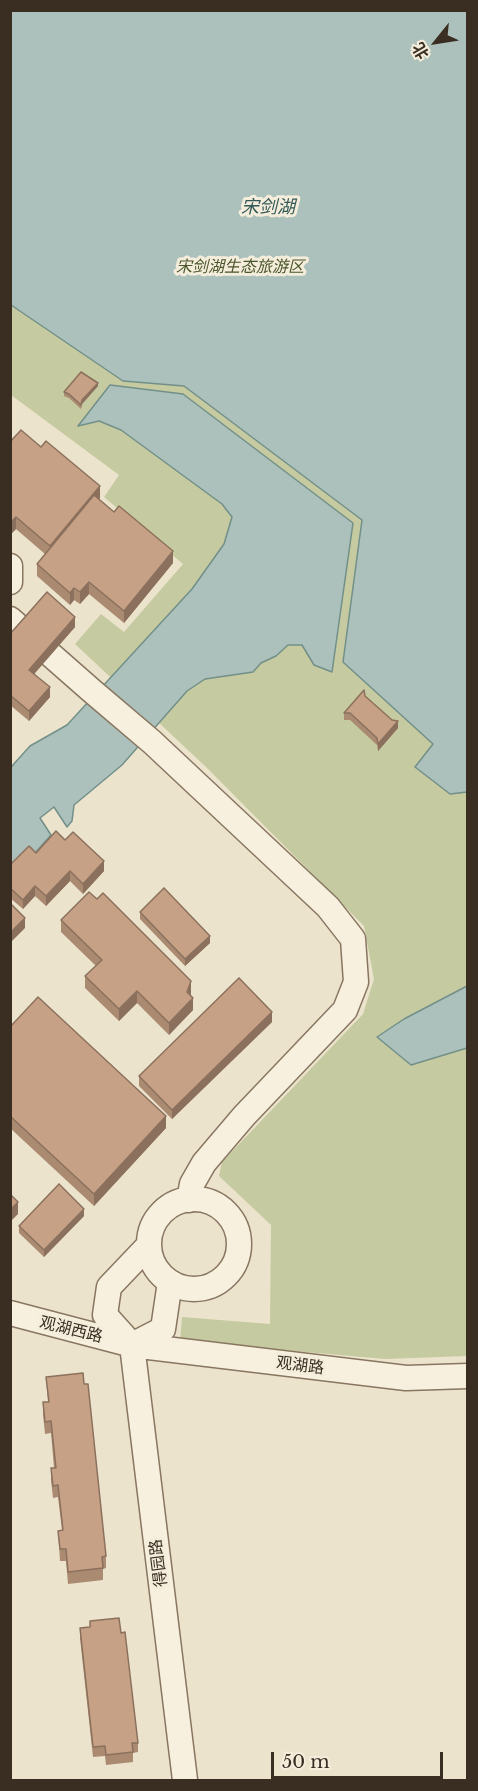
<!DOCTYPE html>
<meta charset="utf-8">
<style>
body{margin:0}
#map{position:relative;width:478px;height:1791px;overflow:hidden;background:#ece3cc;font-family:"Libre Baskerville","Noto Sans SC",serif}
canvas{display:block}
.frame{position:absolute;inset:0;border:12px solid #3a2e23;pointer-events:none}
.north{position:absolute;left:406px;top:12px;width:60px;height:60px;-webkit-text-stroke:4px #f4eddb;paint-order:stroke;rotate:240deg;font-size:16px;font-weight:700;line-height:24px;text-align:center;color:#3a2e23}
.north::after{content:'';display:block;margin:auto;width:21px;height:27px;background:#3a2e23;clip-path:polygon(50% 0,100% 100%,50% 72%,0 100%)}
.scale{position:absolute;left:271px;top:1752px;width:172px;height:27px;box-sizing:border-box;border:3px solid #3a2e23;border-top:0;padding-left:8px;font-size:18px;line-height:21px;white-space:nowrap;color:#3a2e23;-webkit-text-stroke:4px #f4eddb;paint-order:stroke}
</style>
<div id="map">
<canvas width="478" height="1791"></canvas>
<div class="frame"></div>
<div class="north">北</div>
<div class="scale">50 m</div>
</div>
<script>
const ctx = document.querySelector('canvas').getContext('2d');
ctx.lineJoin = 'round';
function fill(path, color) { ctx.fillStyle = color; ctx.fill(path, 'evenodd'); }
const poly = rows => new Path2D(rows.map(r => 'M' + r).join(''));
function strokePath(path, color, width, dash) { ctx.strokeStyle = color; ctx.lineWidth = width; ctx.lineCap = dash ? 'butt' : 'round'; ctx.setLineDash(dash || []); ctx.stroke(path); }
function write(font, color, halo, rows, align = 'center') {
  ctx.font = font + ' "Libre Baskerville","Noto Sans SC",serif'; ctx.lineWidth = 6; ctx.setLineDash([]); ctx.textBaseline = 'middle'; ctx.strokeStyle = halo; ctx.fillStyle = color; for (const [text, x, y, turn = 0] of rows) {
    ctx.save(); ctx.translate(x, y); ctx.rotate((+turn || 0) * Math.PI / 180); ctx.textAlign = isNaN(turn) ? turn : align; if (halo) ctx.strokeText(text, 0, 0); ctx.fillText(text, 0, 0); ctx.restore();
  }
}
fill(poly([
 [10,11,467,11,467,1356,385,1359,180,1341,182,1317,270,1324,271,1225,219,1176,222,1162,363,1014,374,979,364,926,206,767,75,644,101,614,124,632,183,564,104,497,119,475,11,395]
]), '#c5caa0');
const water = poly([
 [10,11,467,11,467,792,450,794,415,767,433,744,343,662,362,520,184,386,123,381,11,305,10,11],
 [110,385,183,394,353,523,332,672,314,665,302,645,288,645,276,656,261,663,253,672,205,679,187,691,122,765,74,805,72,821,67,827,54,807,40,818,51,835,35,853,30,847,11,870,10,769,12,766,30,746,67,725,192,589,224,544,232,517,222,504,121,430,99,421,78,426,110,385],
 [467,986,467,1048,411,1065,377,1037,404,1019,467,986]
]);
fill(water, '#acc1bb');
strokePath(water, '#729089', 1.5);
const minor = poly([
 [10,566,10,582],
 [10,619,92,691,152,742,328,907,353,939,356,982,345,1010,244,1116,204,1163,192,1184,189,1200],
 '149 1244a45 45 0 1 1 90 0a45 45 0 1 1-90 0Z',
 [10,1313,132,1345,406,1378,468,1376],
 [132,1345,185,1780],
 [132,1345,105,1315,109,1287,149,1245],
 [132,1345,163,1329,170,1282]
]);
strokePath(minor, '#887661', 27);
strokePath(minor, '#f7f0df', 24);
fill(poly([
 [98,386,82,404,81,409,69,398,64,396,64,392],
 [10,442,100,498,99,499,173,563,124,623,89,594,80,604,74,600,70,605,37,576,37,564,45,554,16,529,10,535],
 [75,627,34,674,50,697,29,721,10,705,10,634],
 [365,696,398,728,378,751,377,745,350,720,344,720,344,713],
 [65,840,104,871,83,894,70,881,46,906,35,896,23,909,10,898,10,865],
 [140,912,210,943,185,966,140,919],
 [61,920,191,993,191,995,193,1010,169,1035,137,1003,119,1021,85,988,85,976,96,966,61,932],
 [272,1022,172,1119,139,1086,139,1076],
 [10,1027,166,1128,94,1206,10,1128],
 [84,1216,44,1257,19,1233,19,1226],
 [46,1377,106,1556,106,1568,103,1569,103,1580,68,1584,66,1561,60,1561,58,1531,62,1530,58,1497,53,1498,51,1480,51,1468,54,1468,51,1433,45,1434,43,1414,43,1402,48,1402],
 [80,1628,138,1743,138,1752,133,1753,133,1762,106,1765,105,1756,93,1757,80,1638]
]), '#ab8a72');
fill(poly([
 [98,383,98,386,82,404,81,409,82,400],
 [100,486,100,498,50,558,50,546],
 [16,517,16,529,10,535,10,523],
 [173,551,173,563,124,623,124,611],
 [89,582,89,594,80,604,80,592],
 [74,588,74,600,70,605,70,593],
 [75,617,75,627,29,680,29,670],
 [50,687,50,697,29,721,29,711],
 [398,721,398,728,378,751,378,744],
 [104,861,104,871,83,894,83,884],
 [70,871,70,881,46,906,46,896],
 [35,886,35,896,23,909,23,900],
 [25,918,25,928,10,943,10,933],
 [210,936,210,943,185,966,185,959],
 [191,981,191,993,187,1004,187,992],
 [137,991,137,1003,119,1021,119,1009],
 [193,998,193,1010,169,1035,169,1023],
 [272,1012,272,1022,172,1119,172,1110],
 [166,1116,166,1128,94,1206,94,1194],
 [18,1202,18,1214,10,1222,10,1210],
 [84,1209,84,1216,44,1257,44,1250]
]), '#8b715d');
const building = poly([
 [81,372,98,383,82,400,81,405,69,394,64,392,81,372],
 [21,430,41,447,46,441,100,486,50,546,16,517,10,523,10,442,21,430],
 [94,495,114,512,119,506,173,551,124,611,89,582,80,592,74,588,70,593,37,564,94,495],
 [47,592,75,617,29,670,50,687,29,711,10,695,10,634,47,592],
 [364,690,365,696,392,720,398,721,378,744,377,738,350,713,344,713,364,690],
 [56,831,65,840,73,832,104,861,83,884,70,871,46,896,35,886,23,900,10,888,10,865,29,846,36,853,56,831],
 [164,888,210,936,185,959,140,912,164,888],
 [89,892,97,899,103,893,191,981,187,992,193,998,169,1023,137,991,119,1009,85,976,102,960,61,920,89,892],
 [10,903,25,918,10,933,10,903],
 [239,978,272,1012,172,1110,139,1076,239,978],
 [38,997,166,1116,94,1194,10,1116,10,1027,38,997],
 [59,1184,84,1209,44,1250,19,1226,59,1184],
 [10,1194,18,1202,10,1210,10,1194],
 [83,1373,84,1384,88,1384,106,1556,102,1557,103,1568,68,1572,66,1549,60,1549,58,1531,63,1530,58,1485,53,1486,51,1468,56,1468,51,1421,45,1422,43,1402,49,1402,46,1377,83,1373],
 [119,1618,121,1633,125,1632,138,1743,132,1743,133,1752,106,1755,105,1746,93,1747,80,1628,90,1627,90,1621,119,1618]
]);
fill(building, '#c7a185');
strokePath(building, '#8b715d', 1.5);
write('italic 16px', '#4a552b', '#f4eddb', [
 ["宋剑湖生态旅游区",240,267]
]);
write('16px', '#3a2e23', '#f4eddb', [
 ["观湖西路",71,1330,14],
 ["观湖路",300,1366,7],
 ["得园路",159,1563,-97]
]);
write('italic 18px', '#335957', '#f4eddb', [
 ["宋剑湖",268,208]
]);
</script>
